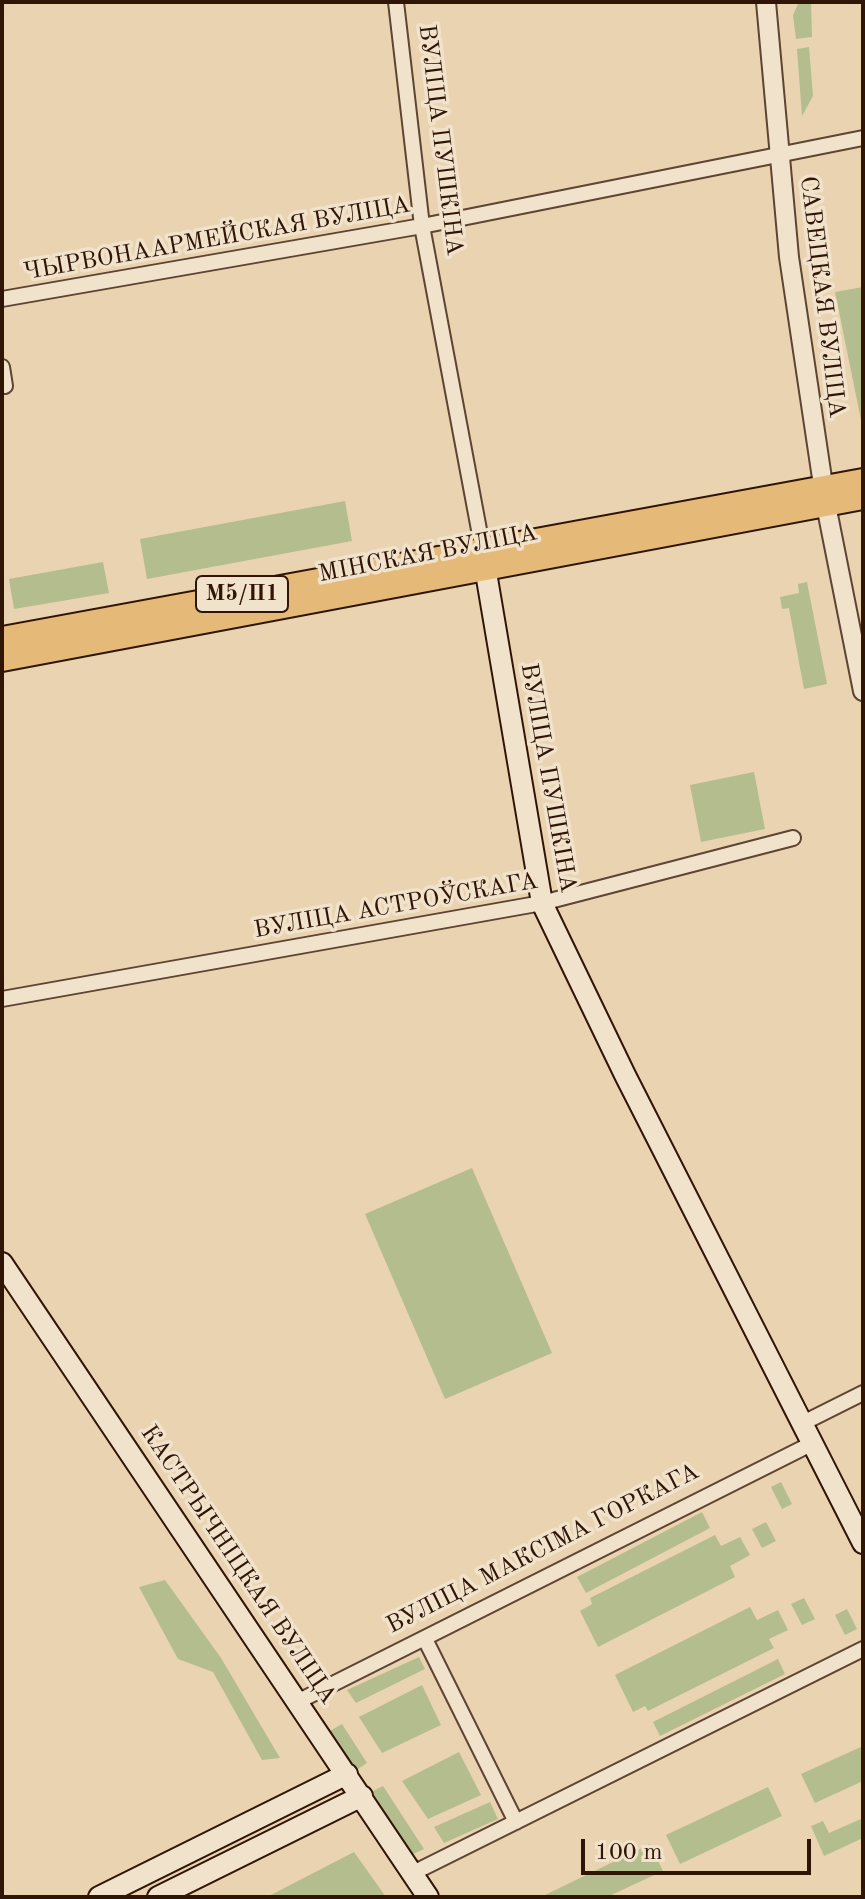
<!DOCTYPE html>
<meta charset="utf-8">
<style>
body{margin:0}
#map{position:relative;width:865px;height:1899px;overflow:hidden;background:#ead3b1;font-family:"Old Standard TT",serif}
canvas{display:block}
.frame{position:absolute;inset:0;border:4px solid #301507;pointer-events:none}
.scale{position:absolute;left:581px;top:1839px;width:230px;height:36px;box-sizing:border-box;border:4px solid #301507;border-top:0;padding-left:10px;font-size:24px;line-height:28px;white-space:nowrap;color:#301507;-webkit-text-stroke:6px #f1e2cc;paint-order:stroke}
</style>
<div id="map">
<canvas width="865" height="1899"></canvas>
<div class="frame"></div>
<div class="scale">100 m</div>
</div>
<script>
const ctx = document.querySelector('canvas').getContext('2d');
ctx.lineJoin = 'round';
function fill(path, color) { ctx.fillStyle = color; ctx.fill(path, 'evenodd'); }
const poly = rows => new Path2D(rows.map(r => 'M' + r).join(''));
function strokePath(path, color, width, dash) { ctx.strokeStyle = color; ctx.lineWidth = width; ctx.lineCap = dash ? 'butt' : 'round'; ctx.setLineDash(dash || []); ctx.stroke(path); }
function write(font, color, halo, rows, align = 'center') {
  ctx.font = font + ' "Old Standard TT",serif'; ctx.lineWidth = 7; ctx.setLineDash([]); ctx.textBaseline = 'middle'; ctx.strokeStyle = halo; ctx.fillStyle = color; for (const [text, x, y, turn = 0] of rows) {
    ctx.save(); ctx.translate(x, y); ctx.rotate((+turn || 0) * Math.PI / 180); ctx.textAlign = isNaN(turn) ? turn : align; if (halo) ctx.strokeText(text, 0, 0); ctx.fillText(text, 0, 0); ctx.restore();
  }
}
fill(poly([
 [799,2,811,2,812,37,796,39,793,15],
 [809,47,813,96,802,116,797,49],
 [863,287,863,430,835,292],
 [345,501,352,541,147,579,140,539],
 [103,562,109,593,14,609,9,579],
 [807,582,827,684,804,689,789,608,782,609,780,597,799,593,798,584],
 [754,772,765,829,701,842,690,785],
 [472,1168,552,1353,445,1399,365,1214],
 [781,1482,792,1504,782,1509,771,1487],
 [702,1512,710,1528,586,1593,577,1577],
 [766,1522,776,1541,762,1548,752,1529],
 [715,1535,721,1546,740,1537,750,1555,730,1566,735,1577,598,1647,580,1611,592,1604,590,1598],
 [165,1580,221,1658,280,1758,262,1760,213,1672,178,1659,139,1587],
 [804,1598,815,1619,802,1625,791,1604],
 [750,1607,757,1620,778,1610,788,1630,769,1639,774,1648,648,1711,645,1706,633,1712,615,1675],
 [847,1609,857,1629,845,1635,835,1615],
 [419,1657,425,1669,356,1703,347,1690],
 [778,1659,785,1674,660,1736,653,1722],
 [422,1685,441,1725,382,1753,359,1717],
 [342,1724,367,1763,355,1771,330,1731],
 [863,1746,863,1781,815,1803,801,1774],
 [459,1752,481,1795,428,1819,402,1781],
 [383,1786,424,1849,409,1856,369,1793],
 [768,1787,782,1816,680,1864,666,1835],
 [490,1802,498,1819,444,1843,434,1827],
 [863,1818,863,1838,824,1856,811,1826,823,1821,829,1833],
 [650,1844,663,1871,607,1897,541,1897],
 [354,1852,386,1897,267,1897]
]), '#b4bd8e');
const minor = poly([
 [396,2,422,226,483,551],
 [2,299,422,226,863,138],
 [2,367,5,386],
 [2,999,542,903,793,838],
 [801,1424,863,1393],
 [425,1639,516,1822],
 [299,1701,811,1444],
 [413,1873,863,1649]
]);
const tertiary = poly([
 [766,2,789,257,826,505,863,691]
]);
const secondary = poly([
 [483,555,542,903,625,1075,863,1543],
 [2,1263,428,1897],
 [99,1897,347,1774],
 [158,1897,362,1796]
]);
const primary = poly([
 [2,638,863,480],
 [2,660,863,498]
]);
strokePath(minor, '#5e4432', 18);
strokePath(tertiary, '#5e4432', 22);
strokePath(secondary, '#301507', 24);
strokePath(primary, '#301507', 26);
strokePath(minor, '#f1e2cc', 14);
strokePath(tertiary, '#f1e2cc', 18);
strokePath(secondary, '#f1e2cc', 20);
strokePath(primary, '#e5ba78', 22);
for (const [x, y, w] of [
 [242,594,92]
]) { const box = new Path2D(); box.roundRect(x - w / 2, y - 18, w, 36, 6); ctx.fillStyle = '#f1e2cc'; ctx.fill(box); strokePath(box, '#301507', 2); }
write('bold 22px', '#301507', null, [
 ["М5/П1",242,594]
]);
write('24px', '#301507', '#f1e2cc', [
 ["ВУЛІЦА ПУШКІНА",440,140,83],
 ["ЧЫРВОНААРМЕЙСКАЯ ВУЛІЦА",217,239,-10],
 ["САВЕЦКАЯ ВУЛІЦА",822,297,83],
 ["МІНСКАЯ ВУЛІЦА",428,554,-11],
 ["ВУЛІЦА ПУШКІНА",548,778,80],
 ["ВУЛІЦА АСТРОЎСКАГА",396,906,-10],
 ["ВУЛІЦА МАКСІМА ГОРКАГА",543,1549,-27],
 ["КАСТРЫЧНІЦКАЯ ВУЛІЦА",238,1565,56]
]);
</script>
